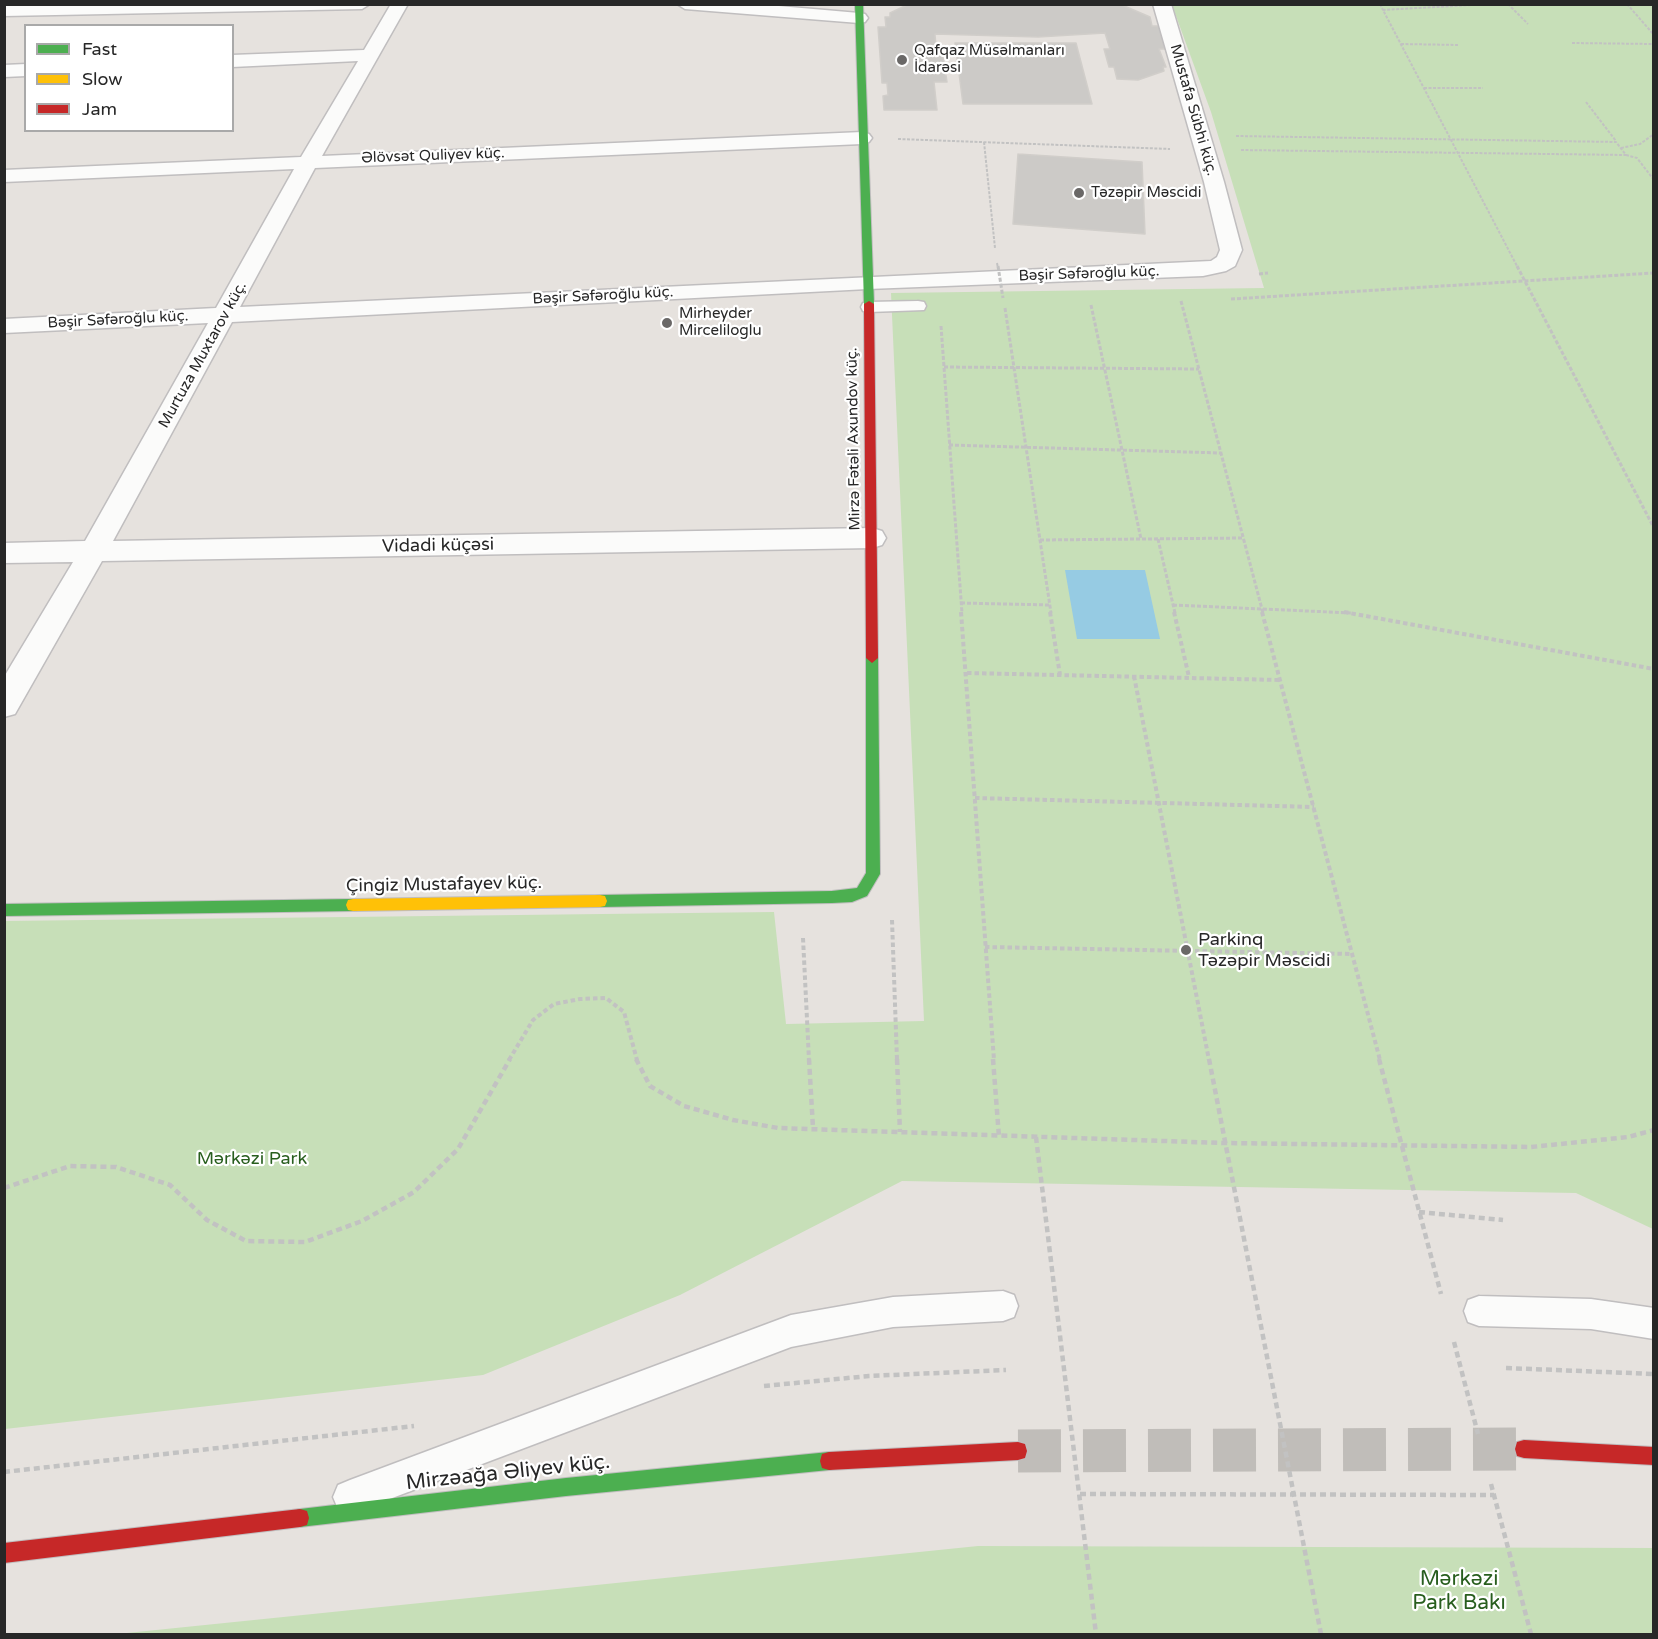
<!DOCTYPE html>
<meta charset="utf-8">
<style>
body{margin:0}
#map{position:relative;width:1658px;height:1639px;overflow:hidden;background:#e6e2de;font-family:"Varela Round",sans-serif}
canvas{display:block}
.frame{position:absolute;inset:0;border:6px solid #272727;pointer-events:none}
.legend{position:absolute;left:24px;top:24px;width:210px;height:108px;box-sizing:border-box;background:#fff;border:2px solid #a9a9a9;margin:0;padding:8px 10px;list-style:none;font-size:18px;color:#272727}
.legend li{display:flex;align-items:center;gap:12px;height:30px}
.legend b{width:30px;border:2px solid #a9a9a9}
</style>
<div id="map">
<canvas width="1658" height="1639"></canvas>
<div class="frame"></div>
<ul class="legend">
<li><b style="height:8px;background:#4caf50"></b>Fast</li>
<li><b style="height:8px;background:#ffc107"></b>Slow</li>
<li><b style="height:8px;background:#c62828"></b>Jam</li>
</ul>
</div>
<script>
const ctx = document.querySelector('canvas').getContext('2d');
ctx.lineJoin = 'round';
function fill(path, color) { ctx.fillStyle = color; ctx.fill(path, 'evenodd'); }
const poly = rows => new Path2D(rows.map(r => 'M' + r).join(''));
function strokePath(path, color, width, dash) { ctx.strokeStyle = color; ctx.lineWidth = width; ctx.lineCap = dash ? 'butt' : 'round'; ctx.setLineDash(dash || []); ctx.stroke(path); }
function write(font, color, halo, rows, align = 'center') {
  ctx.font = font + ' "Varela Round",sans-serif'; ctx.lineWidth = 4.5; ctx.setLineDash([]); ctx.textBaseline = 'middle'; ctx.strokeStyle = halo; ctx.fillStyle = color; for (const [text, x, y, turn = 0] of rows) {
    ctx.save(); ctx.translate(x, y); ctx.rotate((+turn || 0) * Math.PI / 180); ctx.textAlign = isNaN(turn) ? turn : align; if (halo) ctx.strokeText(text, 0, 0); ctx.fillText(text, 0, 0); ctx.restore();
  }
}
fill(poly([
 [1172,5,1653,5,1653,1229,1576,1193,902,1181,680,1295,483,1375,5,1429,4,921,774,912,786,1024,924,1021,891,293,1264,288,1211,112],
 [978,1546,1653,1548,1653,1634,117,1634]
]), '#c7dfb8');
fill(poly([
 [1065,570,1145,570,1160,639,1077,639]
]), '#96cbe3');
const building = poly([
 [907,5,1122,5,1150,17,1152,26,1159,26,1167,49,1159,49,1166,67,1163,67,1164,71,1138,80,1117,79,1114,67,1109,67,1104,49,1110,49,1105,33,1038,37,935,34,936,48,942,48,947,82,934,82,937,110,884,110,883,96,888,95,887,83,882,83,878,27,886,27,885,17,890,17,890,13,907,5],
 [955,43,1076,43,1092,104,963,104,955,43],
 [1018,154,1142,162,1145,234,1013,224,1018,154]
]);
fill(building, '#cccac7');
strokePath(building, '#d1ceca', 1.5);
strokePath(poly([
 [1018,1451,1524,1449]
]), '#c0bdb9', 43, [43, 22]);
const lane = poly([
 [918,301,924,302,926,306,924,310,869,312,863,311,861,307,863,303,869,302,918,301],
 [1003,1291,1014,1295,1018,1306,1014,1317,1003,1321,893,1327,791,1347,350,1514,338,1509,333,1497,338,1485,350,1480,791,1315,893,1297,1003,1291],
 [1479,1296,1591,1299,1654,1308,1654,1339,1591,1329,1479,1326,1468,1322,1464,1311,1468,1300,1479,1296]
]);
const street = poly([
 [68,4,370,4,362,9,4,16,4,6,68,4],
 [391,4,408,4,322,156,862,132,869,134,872,138,869,142,862,144,315,168,240,307,1211,261,1217,257,1220,250,1204,182,1153,4,1171,4,1224,182,1242,250,1235,266,1226,271,1203,276,868,289,232,322,113,541,872,528,882,531,886,538,882,545,872,548,102,561,15,714,4,717,4,677,73,562,4,563,4,543,85,541,208,323,4,333,4,319,216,308,294,169,4,182,4,170,301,157,358,61,232,67,232,55,364,50,391,4],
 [677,4,756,4,859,13,865,14,868,18,865,22,859,23,685,9,677,4],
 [26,64,26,76,4,77,4,65,26,64]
]);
const fast = poly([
 [855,4,863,4,874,304,869,307,864,304,855,4],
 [872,653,878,658,880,874,867,896,852,902,832,903,600,907,595,906,593,901,595,896,600,895,832,891,857,888,866,873,866,658,872,653],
 [353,899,358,900,360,905,358,910,353,911,4,916,4,904,353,899],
 [829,1452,836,1454,838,1461,836,1468,829,1470,566,1496,300,1527,293,1525,291,1518,293,1511,300,1509,566,1478,829,1452]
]);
const slow = poly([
 [600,895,605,896,607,901,605,906,600,907,353,911,348,910,346,905,348,900,353,899,600,895]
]);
const jam = poly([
 [869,301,874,304,878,658,872,663,866,658,864,304,869,301],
 [1524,1440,1654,1447,1654,1465,1524,1458,1517,1456,1515,1449,1517,1442,1524,1440],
 [1018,1442,1025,1444,1027,1451,1025,1458,1018,1460,829,1470,822,1468,820,1461,822,1454,829,1452,1018,1442],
 [300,1509,307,1511,309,1518,307,1525,300,1527,4,1563,4,1543,300,1509]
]);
strokePath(lane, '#c0bebf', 3);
strokePath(street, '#c0bebf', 3);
strokePath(fast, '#c0bebf', 2);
strokePath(slow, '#c0bebf', 2);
strokePath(jam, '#c0bebf', 2);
strokePath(poly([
 [1380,4,1383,10],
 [1489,4,1383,10,1518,268],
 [1508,4,1528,24],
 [1627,4,1654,35],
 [1572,43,1654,44],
 [1401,44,1459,45],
 [1424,88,1483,88],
 [1586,102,1616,141],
 [1236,136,1616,142,1626,155,1240,150],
 [898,139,1170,149],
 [984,142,995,248],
 [1621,148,1640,144,1654,134],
 [1626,155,1637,158,1654,180]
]), '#c2c2c2', 2, [3, 1.5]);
strokePath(poly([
 [1517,266,1654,528],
 [1259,274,1268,273],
 [1231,299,1654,273],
 [1181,301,1263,613],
 [1091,305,1141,539],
 [1005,308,1051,613],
 [941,326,962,613],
 [944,367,1199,369],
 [949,445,1221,453],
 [1158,539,1175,613],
 [1040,540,1243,538],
 [961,603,1050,605],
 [1173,605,1352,613]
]), '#c2c2c2', 3, [4, 2]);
strokePath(poly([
 [961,612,994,1060],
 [1050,612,1060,675],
 [1174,612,1189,677],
 [1262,612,1380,1060],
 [1344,612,1654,669],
 [967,673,1280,680],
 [1134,676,1209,1060],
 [975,798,1314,807],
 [892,920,897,1060],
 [803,938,809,1060],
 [985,947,1352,954],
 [509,1060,533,1020,554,1004,580,999,606,998,624,1012,637,1060]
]), '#c2c2c2', 4, [4.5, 3]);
strokePath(poly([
 [636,1059,650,1086,684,1106,733,1120,778,1128,1223,1143,1531,1147,1628,1137,1654,1130],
 [809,1059,813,1128],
 [897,1059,900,1132],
 [993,1059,999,1137],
 [1209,1059,1321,1634],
 [1379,1059,1441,1294],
 [1036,1137,1096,1634],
 [4,1188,70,1166,116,1167,170,1185,207,1220,246,1241,305,1242,362,1221,414,1192,458,1149,510,1059],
 [1419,1212,1503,1220],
 [1454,1342,1478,1434],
 [1506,1368,1654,1374],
 [764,1386,869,1376,1006,1370],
 [4,1472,414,1426],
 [1491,1484,1531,1634],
 [1080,1494,1494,1495]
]), '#c2c2c2', 4.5, [6, 4]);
fill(lane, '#fbfbfa');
fill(street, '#fbfbfa');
fill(fast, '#4caf50');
fill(slow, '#ffc107');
fill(jam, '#c62828');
strokePath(poly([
 [997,263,998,268]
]), '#c2c2c2', 2, [3, 1.5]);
strokePath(poly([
 [998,266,1003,298]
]), '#c2c2c2', 3, [4, 2]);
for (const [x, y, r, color] of [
 [902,60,6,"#6a6867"],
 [1079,193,6,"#6a6867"],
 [667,323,6,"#6a6867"],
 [1186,950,6,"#6a6867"]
]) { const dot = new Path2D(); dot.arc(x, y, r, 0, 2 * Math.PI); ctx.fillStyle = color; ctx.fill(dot); strokePath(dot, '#fff', 2); }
write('15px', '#272727', '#fff', [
 ["Qafqaz Müsəlmanları",914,51],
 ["İdarəsi",914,68],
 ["Təzəpir Məscidi",1091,193],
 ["Mirheyder",679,314],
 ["Mirceliloglu",679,331]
], 'left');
write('15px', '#272727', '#fff', [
 ["Mustafa Sübhi küç.",1193,110,74],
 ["Əlövsət Quliyev küç.",433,156,-2],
 ["Bəşir Səfəroğlu küç.",1089,274,-2],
 ["Bəşir Səfəroğlu küç.",603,296,-3],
 ["Bəşir Səfəroğlu küç.",118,320,-3],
 ["Murtuza Muxtarov küç.",203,355,-61],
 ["Mirzə Fətəli Axundov küç.",854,439,-91]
]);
write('18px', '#272727', '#fff', [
 ["Vidadi küçəsi",438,546,-1],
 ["Çingiz Mustafayev küç.",444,885,-1]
]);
write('18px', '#272727', '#fff', [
 ["Parkinq",1198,940],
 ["Təzəpir Məscidi",1198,961]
], 'left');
write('18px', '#285e1e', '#fff', [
 ["Mərkəzi Park",252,1159]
]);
write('21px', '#272727', '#fff', [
 ["Mirzəağa Əliyev küç.",508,1473,-6]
]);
write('21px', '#285e1e', '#fff', [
 ["Mərkəzi",1459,1579],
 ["Park Bakı",1459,1603]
]);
</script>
